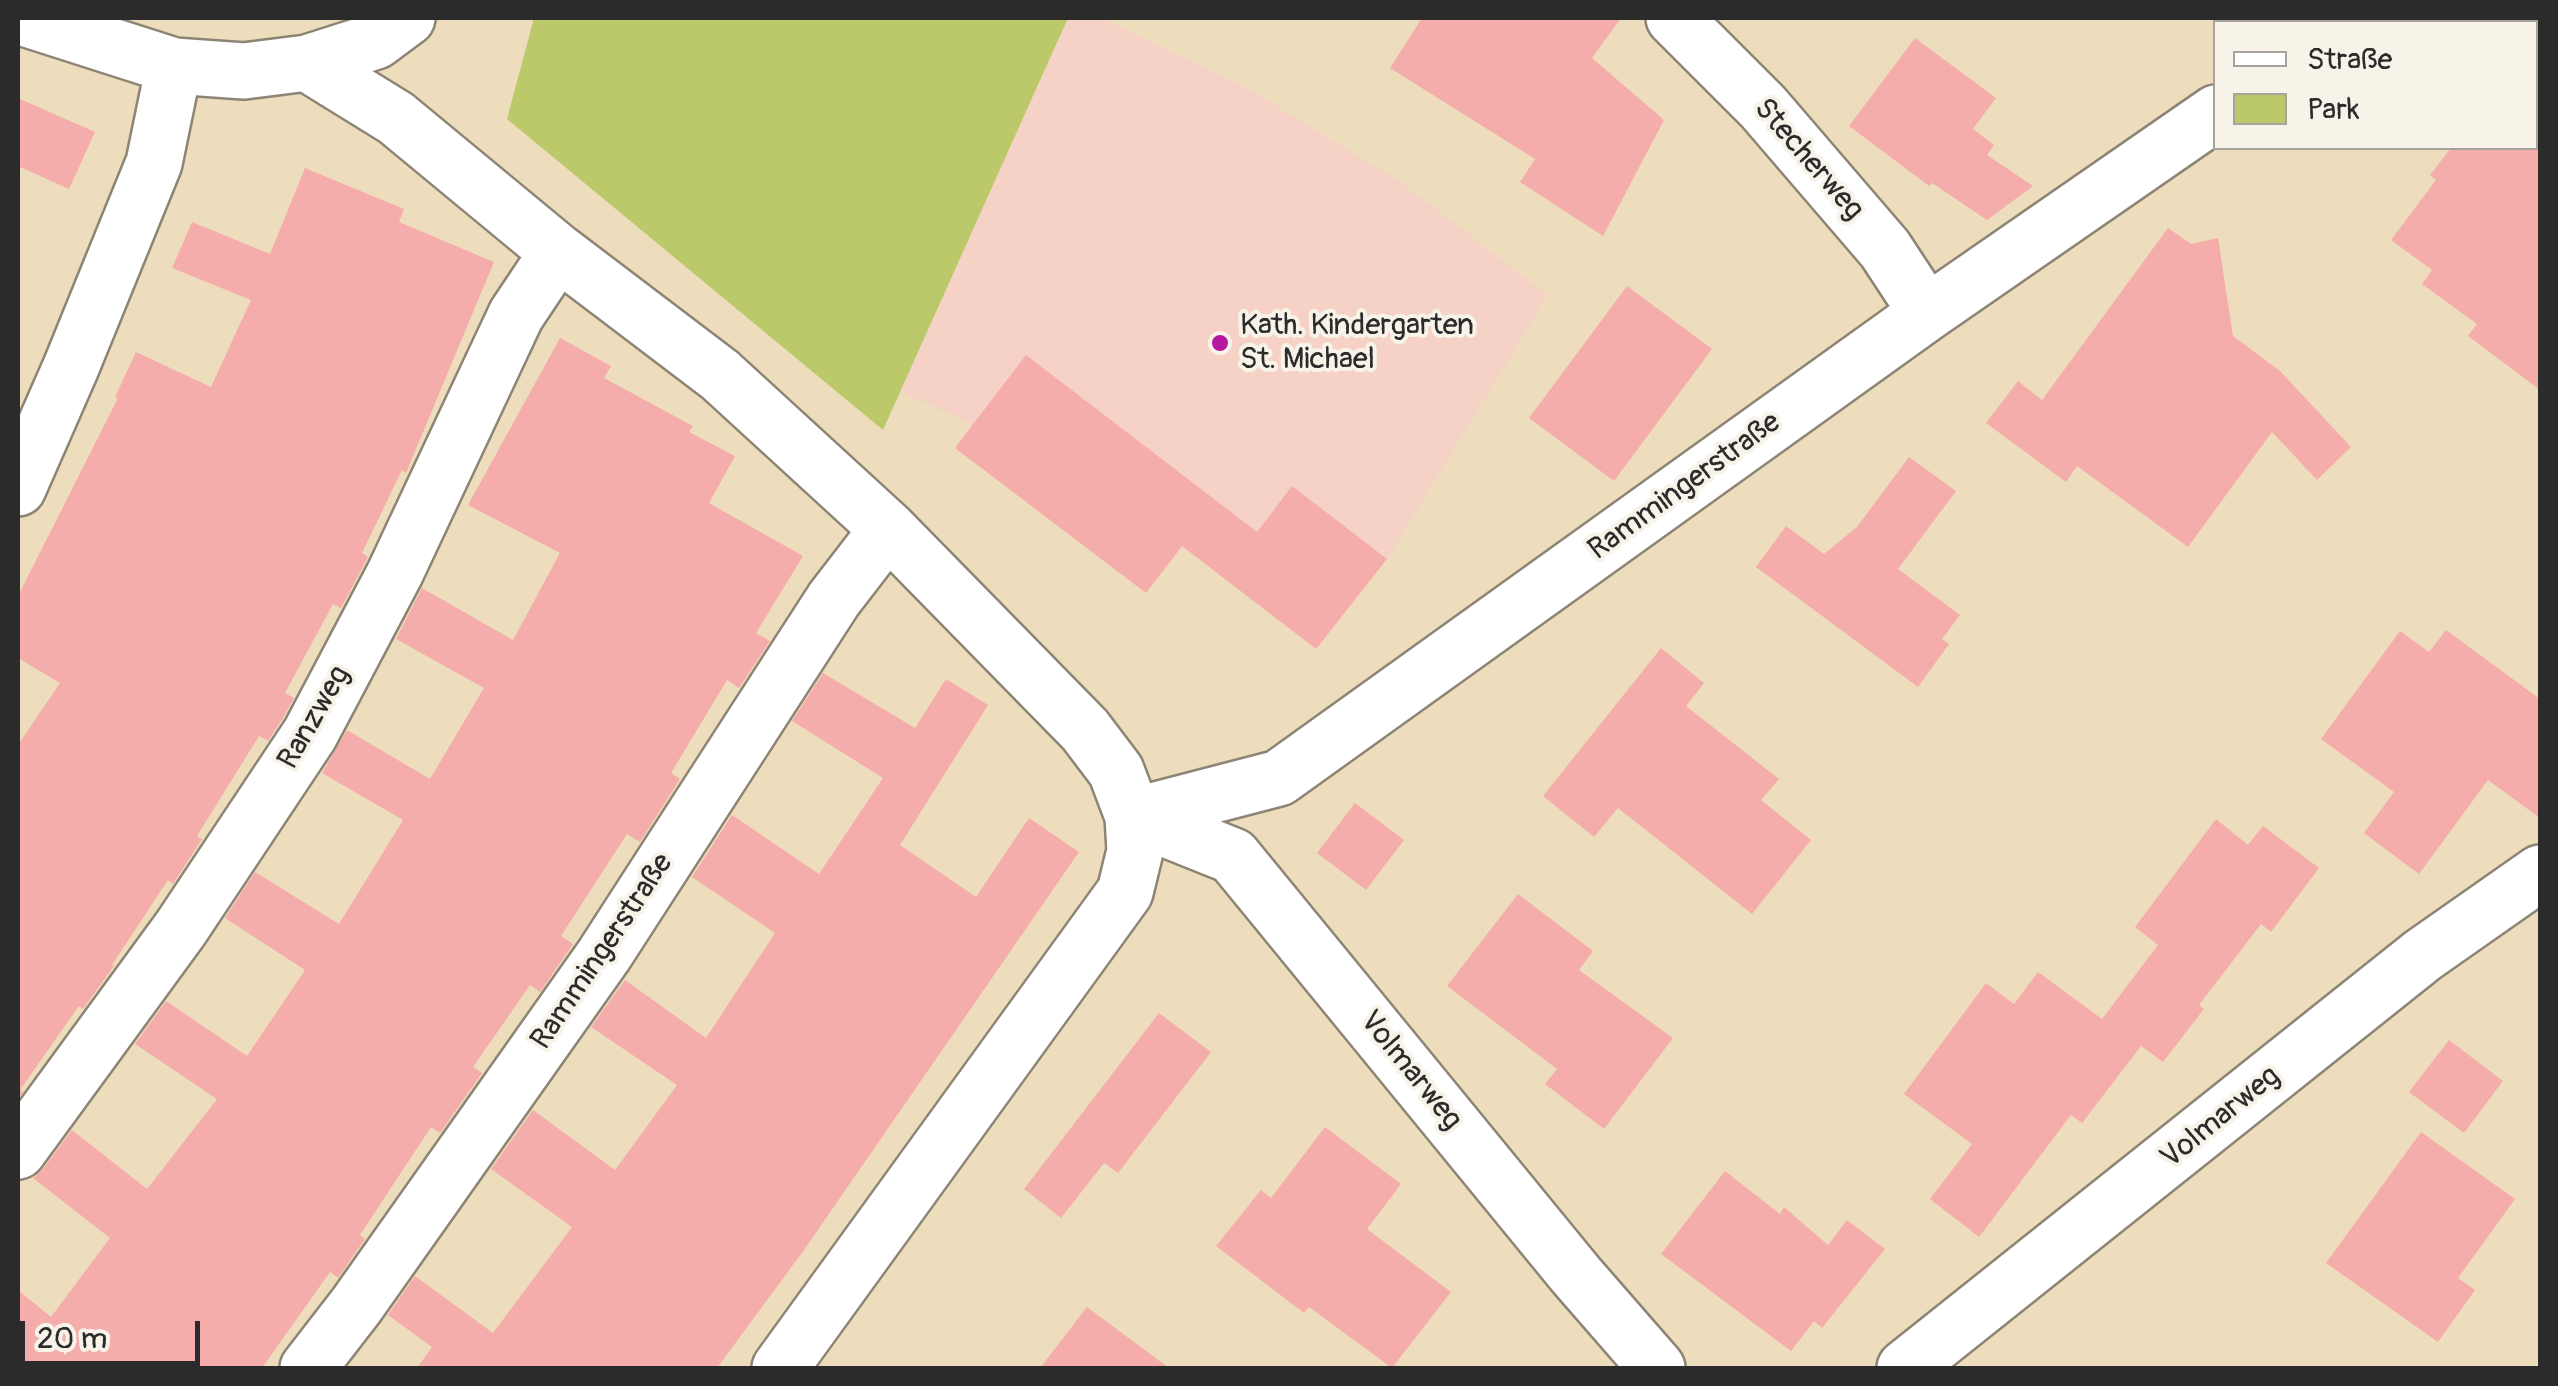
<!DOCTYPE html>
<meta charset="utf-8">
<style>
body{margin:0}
#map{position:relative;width:2558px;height:1386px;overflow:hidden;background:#eeddbc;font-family:Pangolin,sans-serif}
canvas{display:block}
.frame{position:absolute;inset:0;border:20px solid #2b2b2b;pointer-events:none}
.legend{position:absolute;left:2213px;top:20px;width:325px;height:130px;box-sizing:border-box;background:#f7f3e8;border:2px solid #a5a39c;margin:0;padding:12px 18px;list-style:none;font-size:30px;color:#2b2b2b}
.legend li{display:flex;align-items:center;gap:20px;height:50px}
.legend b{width:50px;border:2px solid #a5a39c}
.scale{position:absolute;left:20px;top:1321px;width:180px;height:45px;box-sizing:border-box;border:5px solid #2b2b2b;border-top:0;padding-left:12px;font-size:30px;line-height:35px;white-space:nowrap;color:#2b2b2b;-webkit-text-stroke:8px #f7f3e8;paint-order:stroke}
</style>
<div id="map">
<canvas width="2558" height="1386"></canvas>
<div class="frame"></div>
<ul class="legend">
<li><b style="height:12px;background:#fff"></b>Straße</li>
<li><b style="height:28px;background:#bbc96b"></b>Park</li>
</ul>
<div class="scale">20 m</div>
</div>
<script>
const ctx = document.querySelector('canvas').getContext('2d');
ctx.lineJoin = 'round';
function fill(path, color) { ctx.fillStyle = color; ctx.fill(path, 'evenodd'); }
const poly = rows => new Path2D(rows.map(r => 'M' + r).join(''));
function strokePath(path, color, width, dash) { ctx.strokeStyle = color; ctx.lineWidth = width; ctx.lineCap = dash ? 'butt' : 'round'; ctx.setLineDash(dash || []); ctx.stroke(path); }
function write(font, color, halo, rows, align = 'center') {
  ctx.font = font + ' Pangolin,sans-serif'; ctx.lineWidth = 8; ctx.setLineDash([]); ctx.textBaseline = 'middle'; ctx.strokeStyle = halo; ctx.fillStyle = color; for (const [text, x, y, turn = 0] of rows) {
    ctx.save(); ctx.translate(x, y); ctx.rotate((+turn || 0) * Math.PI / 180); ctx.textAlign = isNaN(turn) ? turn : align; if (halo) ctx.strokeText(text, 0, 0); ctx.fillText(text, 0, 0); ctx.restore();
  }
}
fill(poly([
 [1068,18,1101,18,1247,88,1399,181,1548,295,1387,559,1317,649,1183,547,1146,593,955,448,971,425,901,391]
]), '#f6d1c5');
fill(poly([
 [534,18,1068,18,883,430,507,119]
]), '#bbc96b');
fill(poly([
 [1422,18,1621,18,1592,58,1664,120,1603,236,1520,182,1535,159,1390,68],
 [1915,38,1996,98,1973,129,1994,145,1987,155,2033,186,1987,220,1932,183,1929,186,1849,126],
 [18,98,95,132,69,189,18,166],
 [2451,148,2540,148,2540,390,2468,336,2477,324,2422,284,2432,270,2391,240,2436,180,2430,175],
 [305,168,404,209,399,222,494,262,406,473,402,470,362,553,368,557,341,608,333,604,285,693,294,698,283,718,268,741,259,736,197,836,202,839,173,884,168,880,112,965,114,966,83,1009,79,1006,20,1090,23,1092,18,1099,18,745,60,683,18,658,18,596,118,398,115,397,136,352,211,387,251,300,172,268,192,222,270,254],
 [2168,228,2191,244,2218,238,2233,336,2280,371,2351,447,2317,480,2272,432,2188,547,2077,466,2066,482,1986,423,2018,381,2042,400],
 [1627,286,1712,349,1614,481,1529,418],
 [560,338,611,366,604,378,693,426,689,432,735,456,709,503,803,556,756,633,770,641,739,688,727,680,671,773,680,779,640,842,627,834,561,936,573,944,540,992,530,985,473,1067,482,1073,440,1133,431,1127,360,1235,365,1239,338,1278,330,1272,262,1368,18,1368,18,1290,51,1317,110,1238,33,1178,43,1169,72,1130,147,1189,217,1099,135,1044,166,1001,247,1056,305,970,225,918,255,872,339,924,403,820,322,773,347,730,430,779,484,688,396,639,422,588,513,640,560,553,468,505],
 [1026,355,1257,532,1292,486,1387,559,1316,649,1182,546,1146,593,955,448],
 [1909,457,1956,491,1898,569,1960,615,1942,639,1949,644,1918,687,1756,567,1786,526,1824,554,1857,527],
 [2446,630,2540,699,2540,818,2488,780,2419,874,2364,833,2394,792,2321,739,2400,631,2429,652],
 [1661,648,1704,683,1686,706,1779,779,1761,800,1811,840,1752,914,1618,808,1594,837,1543,796],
 [823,673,915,728,946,679,988,705,900,845,976,897,1029,818,1079,852,804,1250,717,1368,417,1368,432,1347,388,1315,415,1276,493,1333,572,1227,491,1169,533,1110,615,1170,677,1085,591,1027,625,980,706,1038,775,933,692,877,732,815,819,874,883,778,792,721],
 [1355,803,1404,840,1366,890,1317,853],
 [2216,819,2248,845,2263,826,2319,868,2271,932,2261,924,2199,1005,2204,1009,2163,1062,2141,1046,2082,1123,2071,1115,1979,1237,1930,1199,1972,1144,1904,1094,1986,983,2014,1004,2038,972,2102,1019,2158,945,2135,927],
 [1518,894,1593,951,1579,970,1673,1038,1604,1129,1545,1084,1557,1069,1447,986],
 [1159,1013,1211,1052,1118,1173,1104,1163,1061,1218,1024,1189],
 [2449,1040,2503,1081,2464,1133,2409,1092],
 [1325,1127,1401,1184,1367,1229,1451,1292,1392,1368,1309,1307,1304,1313,1216,1246,1261,1190,1271,1198],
 [2421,1132,2515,1199,2458,1278,2475,1290,2438,1342,2326,1263],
 [1725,1171,1780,1214,1784,1207,1828,1245,1847,1220,1885,1249,1822,1328,1814,1321,1791,1351,1661,1254],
 [1087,1307,1169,1368,1040,1368]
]), '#f4adaa');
const minor = poly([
 [24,18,174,66,244,71,307,63,376,41,407,18],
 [1674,18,1763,107,1885,249,1927,313],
 [2345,22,2352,18],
 [307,63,396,118,558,252,720,375,888,529,1085,730,1116,771,1133,816,1233,856,1576,1275,1657,1368],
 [18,488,71,367,154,163,174,66],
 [18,1151,181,928,310,734,395,573,516,315,558,252],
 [308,1368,356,1306,604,955,834,599,888,529],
 [780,1368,1125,892,1135,851,1133,816,1279,778,1927,313,2216,113],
 [1905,1368,2423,955,2540,873]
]);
strokePath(minor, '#8c8474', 60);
strokePath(minor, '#fff', 55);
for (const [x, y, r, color] of [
 [1220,343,10,"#b5179e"]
]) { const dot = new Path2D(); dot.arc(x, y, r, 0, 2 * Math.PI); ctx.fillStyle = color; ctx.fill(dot); strokePath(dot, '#f7f3e8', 4); }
write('30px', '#2b2b2b', '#f7f3e8', [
 ["Stecherweg",1808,160,49],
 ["Rammingerstraße",1685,487,-36],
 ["Ranzweg",315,718,-60],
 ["Rammingerstraße",603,952,-56],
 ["Volmarweg",1410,1071,51],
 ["Volmarweg",2221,1118,-39]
]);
write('30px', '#2b2b2b', '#f7f3e8', [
 ["Kath. Kindergarten",1240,326],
 ["St. Michael",1240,360]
], 'left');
</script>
